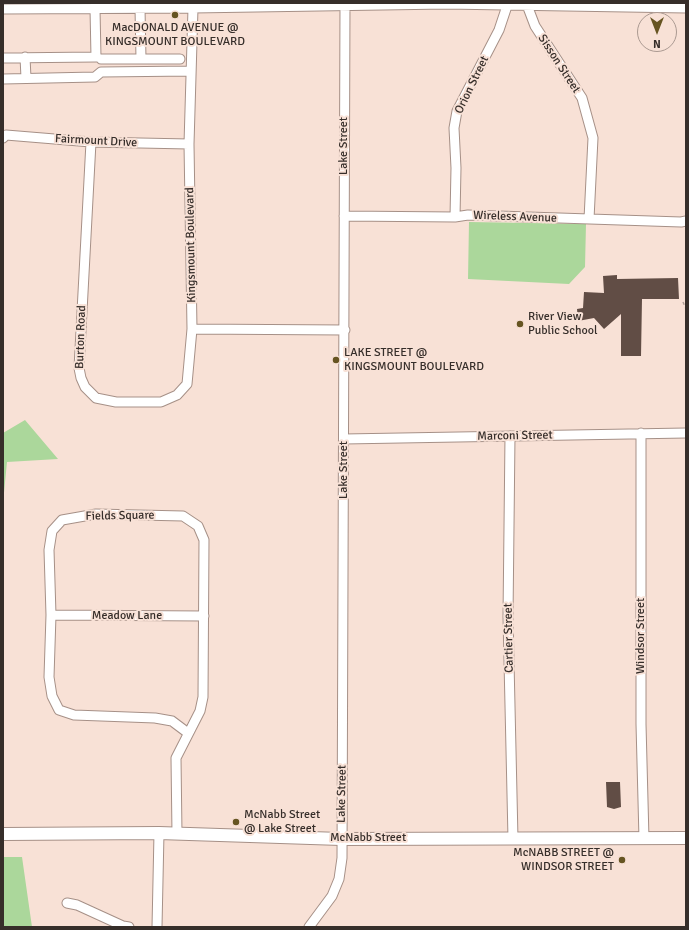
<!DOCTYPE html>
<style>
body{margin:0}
#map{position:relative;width:689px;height:930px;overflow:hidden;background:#f8e1d6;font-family:Signika,sans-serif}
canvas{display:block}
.frame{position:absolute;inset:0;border:4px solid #362e2a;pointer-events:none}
.north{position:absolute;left:637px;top:12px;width:40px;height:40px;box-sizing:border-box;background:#f8e1d6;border:1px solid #aa9991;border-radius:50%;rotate:180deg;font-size:11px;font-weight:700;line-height:16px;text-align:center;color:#362e2a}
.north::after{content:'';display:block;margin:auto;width:14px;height:18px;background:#665421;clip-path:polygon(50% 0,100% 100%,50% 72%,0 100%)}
</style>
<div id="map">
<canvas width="689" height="930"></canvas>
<div class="frame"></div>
<div class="north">N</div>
</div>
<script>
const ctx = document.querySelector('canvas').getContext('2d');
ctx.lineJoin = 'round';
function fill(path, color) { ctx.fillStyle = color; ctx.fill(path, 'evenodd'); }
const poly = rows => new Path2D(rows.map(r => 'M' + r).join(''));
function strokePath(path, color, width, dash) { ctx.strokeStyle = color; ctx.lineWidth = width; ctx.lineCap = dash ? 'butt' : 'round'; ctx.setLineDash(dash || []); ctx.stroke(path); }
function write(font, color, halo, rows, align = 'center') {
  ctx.font = font + ' Signika,sans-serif'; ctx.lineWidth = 4; ctx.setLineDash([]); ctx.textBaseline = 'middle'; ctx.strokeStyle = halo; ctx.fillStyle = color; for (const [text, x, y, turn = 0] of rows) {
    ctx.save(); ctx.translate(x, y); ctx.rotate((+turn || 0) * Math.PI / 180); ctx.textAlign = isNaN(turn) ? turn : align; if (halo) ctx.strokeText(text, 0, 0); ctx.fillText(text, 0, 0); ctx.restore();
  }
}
fill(poly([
 [469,222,586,224,585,267,569,284,468,279],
 [25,420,58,459,7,462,3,503,3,433],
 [3,857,22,857,32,927,3,927]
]), '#abd79b');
fill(poly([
 [617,275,617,279,678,278,679,299,642,299,641,356,621,356,621,314,604,329,594,318,578,321,577,309,583,308,584,292,604,293,603,276],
 [606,782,620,782,621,807,614,809,607,807]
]), '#614d45');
const minor = poly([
 [527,5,535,26,582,98,593,138,589,219],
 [140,8,141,59],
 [193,8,189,144,192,329,345,330],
 [3,9,193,8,446,4,686,8],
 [25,57,26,78],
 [3,58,96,57,95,9],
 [101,59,180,59],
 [3,79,95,77,101,72,191,71],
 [3,138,6,135,91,142,189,144],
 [91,142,79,368,81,378,85,387,96,398,116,402,161,402,177,395,187,384,192,329],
 [344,216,455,217,468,215,681,222,686,221],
 [455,217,456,168,454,128,457,111,499,30,507,6],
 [641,433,641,724,644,839],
 [510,436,508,617,513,839],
 [344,439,686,433],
 [51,615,204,616],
 [177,834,176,758,200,711,203,697,204,540,198,526,183,516,96,514,62,520,52,531,49,550,51,615,49,677,52,696,59,710,74,715,155,718,172,721,188,733],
 [67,903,77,905,123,926,129,927],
 [157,927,159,833],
 [309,927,332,896,339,879,342,858,345,3]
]);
const major = poly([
 [3,834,159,833,341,839,686,838]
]);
strokePath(minor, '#a69087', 11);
strokePath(major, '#a69087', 14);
strokePath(poly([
 [683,302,686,309]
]), '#b1a097', 1.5, [3, 3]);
strokePath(minor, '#fff', 9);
strokePath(major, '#fff', 12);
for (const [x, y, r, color] of [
 [175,15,4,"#665421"],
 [520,324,4,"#665421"],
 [336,360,4,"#665421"],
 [236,822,4,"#665421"],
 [622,860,4,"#665421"]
]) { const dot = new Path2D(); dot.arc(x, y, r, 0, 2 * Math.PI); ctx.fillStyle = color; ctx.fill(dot); strokePath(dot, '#f8e1d6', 1.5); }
write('12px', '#362e2a', '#f8e1d6', [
 ["MacDONALD AVENUE @",175,28,"center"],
 ["KINGSMOUNT BOULEVARD",175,42,"center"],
 ["River View",528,317],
 ["Public School",528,331],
 ["LAKE STREET @",344,353],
 ["KINGSMOUNT BOULEVARD",344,367],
 ["McNabb Street",244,815],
 ["@ Lake Street",244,829],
 ["McNABB STREET @",614,853,"right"],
 ["WINDSOR STREET",614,867,"right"]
], 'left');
write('12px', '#362e2a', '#f8e1d6', [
 ["Sisson Street",559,64,57],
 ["Orion Street",472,85,-64],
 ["Fairmount Drive",96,141,3],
 ["Lake Street",344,146,-90],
 ["Wireless Avenue",515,217,2],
 ["Kingsmount Boulevard",191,245,-91],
 ["Burton Road",81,337,-88],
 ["Marconi Street",515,436,-1],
 ["Lake Street",344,470,-90],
 ["Fields Square",120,516,-1],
 ["Meadow Lane",127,616],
 ["Windsor Street",641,636,-90],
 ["Cartier Street",509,638,-91],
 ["Lake Street",342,794,-89],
 ["McNabb Street",368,838]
]);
</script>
